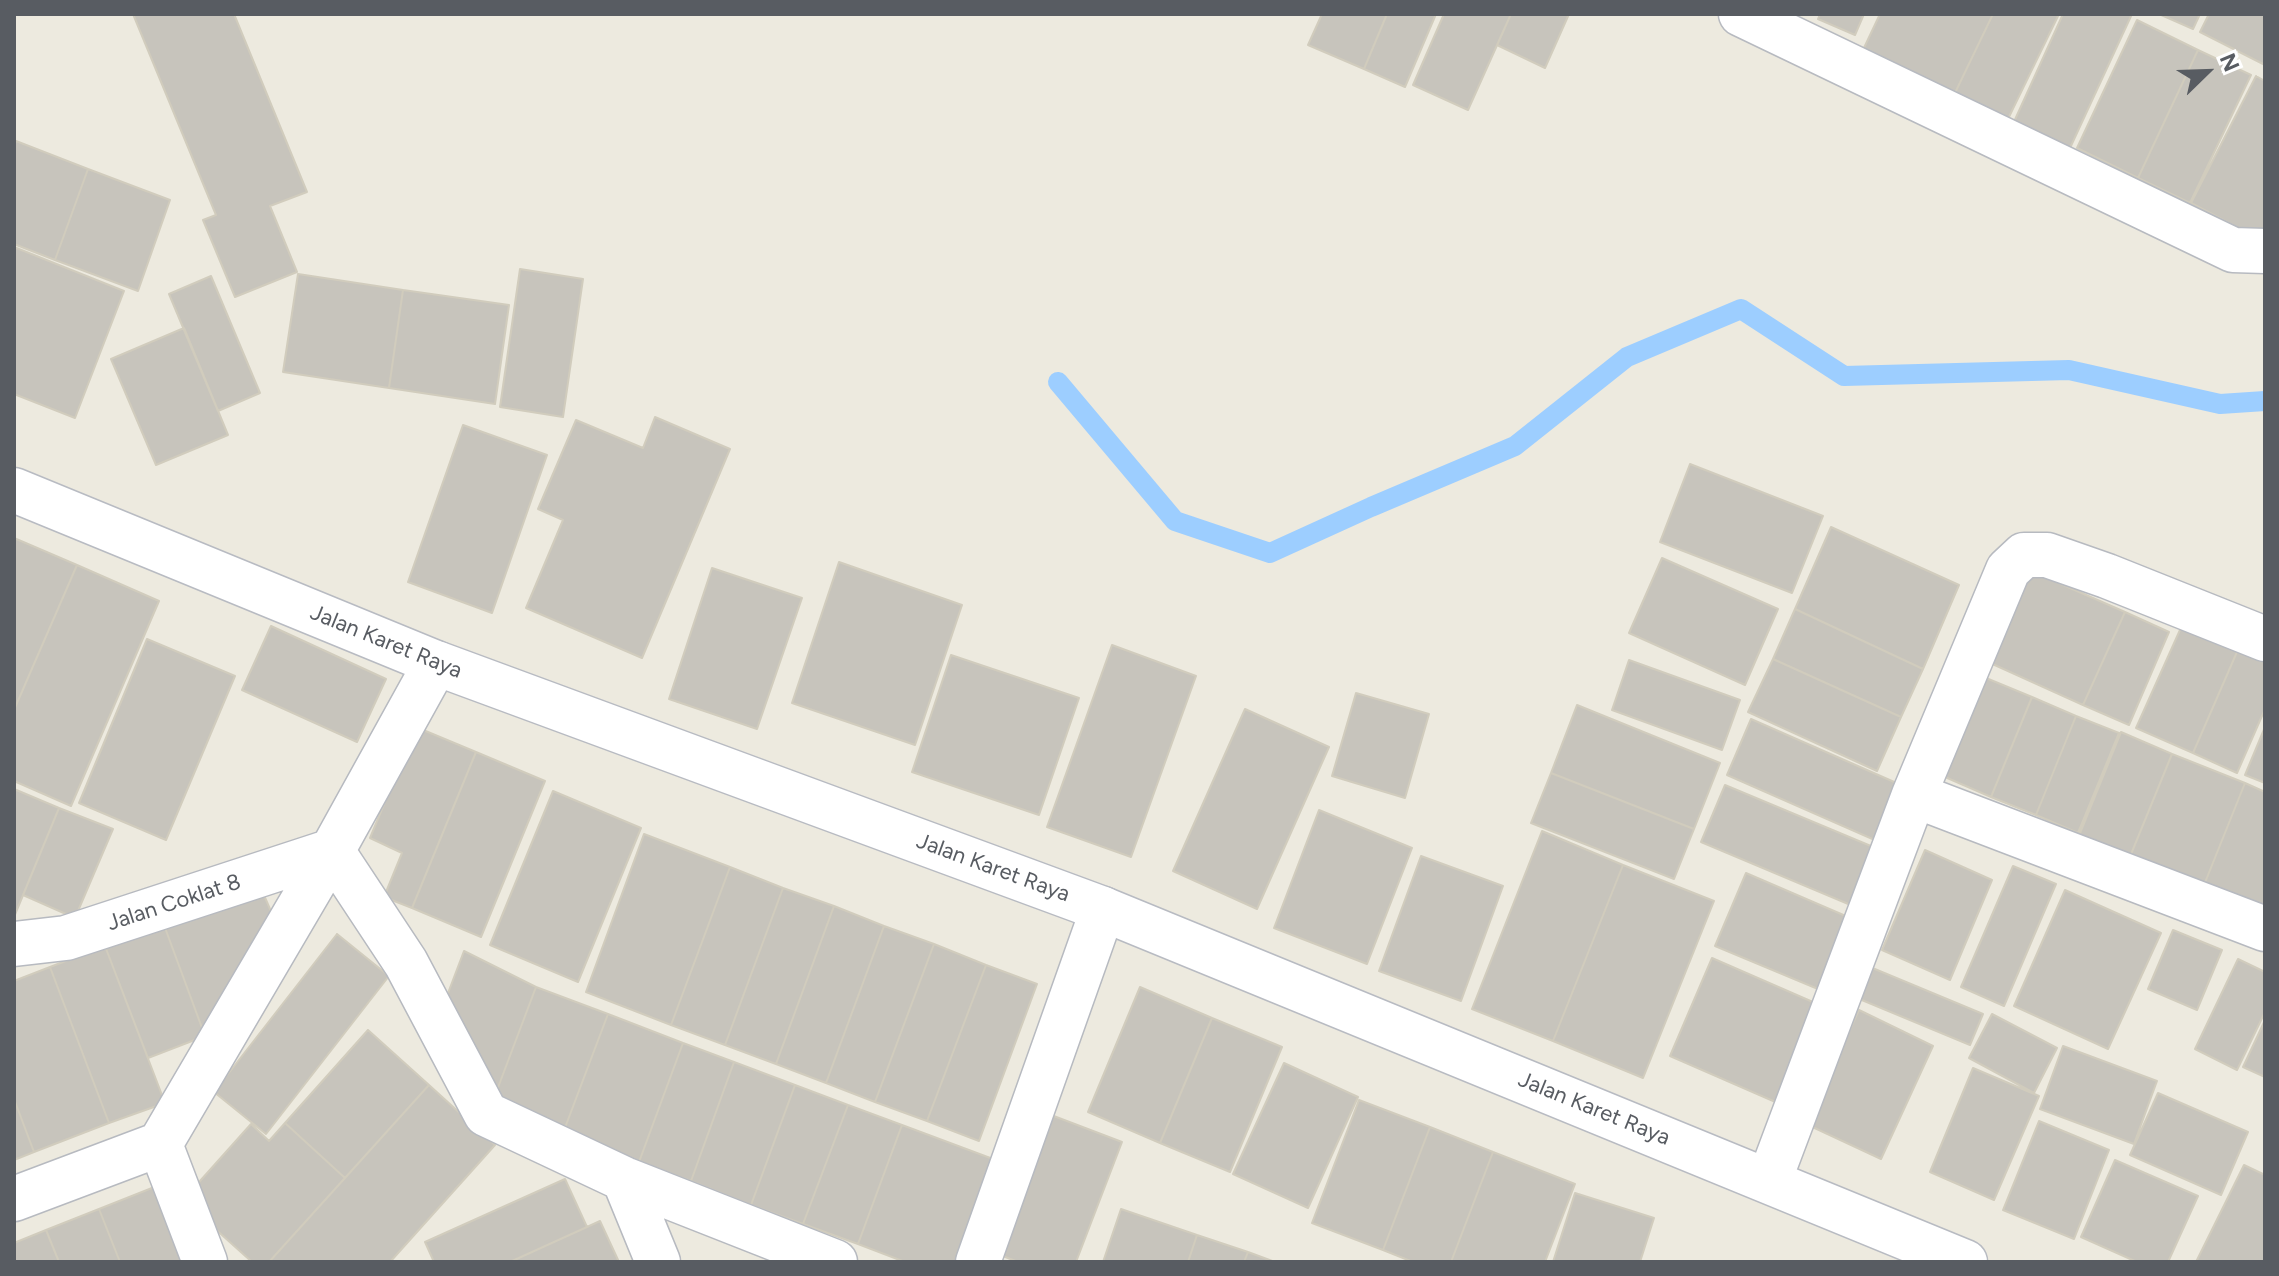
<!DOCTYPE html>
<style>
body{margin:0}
#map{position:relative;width:2279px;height:1276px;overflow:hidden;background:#edeadf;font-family:Figtree,sans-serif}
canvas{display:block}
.frame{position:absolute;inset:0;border:16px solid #585c62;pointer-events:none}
.north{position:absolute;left:2167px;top:32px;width:80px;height:80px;-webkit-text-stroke:6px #fff;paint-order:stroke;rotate:67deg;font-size:22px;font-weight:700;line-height:32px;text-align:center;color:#585c62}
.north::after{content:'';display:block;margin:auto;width:28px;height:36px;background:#585c62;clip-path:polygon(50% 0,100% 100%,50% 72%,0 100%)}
</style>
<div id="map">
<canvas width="2279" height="1276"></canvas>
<div class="frame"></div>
<div class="north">N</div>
</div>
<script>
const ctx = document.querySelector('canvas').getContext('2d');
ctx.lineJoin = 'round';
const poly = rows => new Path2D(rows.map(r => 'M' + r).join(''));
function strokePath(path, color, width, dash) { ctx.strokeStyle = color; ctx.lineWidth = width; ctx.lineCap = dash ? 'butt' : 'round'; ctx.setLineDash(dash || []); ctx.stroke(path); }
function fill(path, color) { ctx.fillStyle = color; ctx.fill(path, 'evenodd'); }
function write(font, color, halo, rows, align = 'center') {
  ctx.font = font + ' Figtree,sans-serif'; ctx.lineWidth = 7; ctx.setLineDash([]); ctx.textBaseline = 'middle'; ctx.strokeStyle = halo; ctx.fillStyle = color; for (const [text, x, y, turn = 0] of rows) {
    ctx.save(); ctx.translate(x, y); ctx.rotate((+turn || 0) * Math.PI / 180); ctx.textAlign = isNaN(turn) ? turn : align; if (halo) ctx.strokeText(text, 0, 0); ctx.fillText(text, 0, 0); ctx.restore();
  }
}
strokePath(poly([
 [1058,382,1175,521,1270,553,1371,507,1515,446,1627,357,1741,309,1844,376,2069,370,2220,404,2265,401]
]), '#9dceff', 20);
const building = poly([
 [133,14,234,14,307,192,270,206,297,272,235,297,203,220,216,215,133,14],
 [1322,14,1387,14,1364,69,1308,45,1322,14],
 [1387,14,1436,14,1405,87,1364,69,1387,14],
 [1444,14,1511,14,1468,110,1413,85,1444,14],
 [1511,14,1569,14,1545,68,1497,45,1511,14],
 [1820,14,1864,14,1855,35,1818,19,1820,14],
 [1880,14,1993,14,1954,95,1863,50,1880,14],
 [1993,14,2059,14,2007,121,1954,95,1993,14],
 [2063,14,2132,14,2064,161,2008,135,2063,14],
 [2159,14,2200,14,2193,29,2159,14],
 [2209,14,2265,14,2265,65,2200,32,2209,14],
 [2137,20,2198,50,2138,178,2077,148,2137,20],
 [2198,50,2251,75,2190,203,2138,178,2198,50],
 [2256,76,2265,81,2265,242,2191,203,2256,76],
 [16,141,88,169,55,260,14,244,14,147,16,141],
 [88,169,170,200,138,291,55,260,88,169],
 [14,247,124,291,75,418,14,394,14,247],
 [520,269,583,279,563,417,500,407,520,269],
 [298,274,403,290,389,388,283,372,298,274],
 [211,276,260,393,218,411,169,294,211,276],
 [403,290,509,305,495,404,389,388,403,290],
 [184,328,228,435,156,465,111,359,184,328],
 [655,417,730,449,642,658,526,608,563,520,538,509,576,420,643,448,655,417],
 [463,425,547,455,492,613,408,582,463,425],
 [1690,464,1823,516,1792,593,1660,542,1690,464],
 [1831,527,1959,585,1923,669,1795,609,1831,527],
 [14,538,77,565,14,710,14,538],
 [1662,558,1778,609,1745,685,1629,633,1662,558],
 [839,562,962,605,915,745,792,703,839,562],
 [77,565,159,601,71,806,14,781,14,710,77,565],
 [712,568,802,598,757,729,669,699,712,568],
 [2029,570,2125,612,2083,705,1988,662,2029,570],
 [1795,609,1923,669,1901,717,1773,659,1795,609],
 [2125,612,2169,632,2129,725,2083,705,2125,612],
 [2184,621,2240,645,2193,753,2136,728,2184,621],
 [271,626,386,679,357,742,242,690,271,626],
 [147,639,235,676,166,840,79,803,147,639],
 [1112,645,1196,676,1131,857,1047,827,1112,645],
 [2240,645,2265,656,2265,709,2237,773,2193,753,2240,645],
 [951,655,1079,698,1039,815,912,772,951,655],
 [1773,659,1901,717,1877,771,1748,712,1773,659],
 [1629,660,1740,700,1722,750,1612,710,1629,660],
 [1986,678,2032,697,1991,797,1945,777,1986,678],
 [1356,693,1429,714,1405,798,1332,776,1356,693],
 [2032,697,2076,716,2036,815,1991,797,2032,697],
 [1577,705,1720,763,1694,829,1551,773,1577,705],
 [1245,709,1329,747,1257,909,1173,871,1245,709],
 [2076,716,2119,733,2078,833,2036,815,2076,716],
 [1751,719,1901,785,1877,841,1727,775,1751,719],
 [416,727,476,752,412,908,384,897,402,853,370,838,416,727],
 [2265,727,2265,783,2245,775,2265,727],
 [2121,732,2172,754,2127,864,2076,843,2121,732],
 [476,752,545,781,481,937,412,908,476,752],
 [2172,754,2245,783,2200,895,2127,864,2172,754],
 [1551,773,1694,829,1674,879,1531,823,1551,773],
 [2245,783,2265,792,2265,920,2200,895,2245,783],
 [1725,785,1878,849,1853,906,1701,842,1725,785],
 [14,789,59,808,14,917,14,789],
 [553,791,641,828,578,982,490,945,553,791],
 [59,808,113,829,75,918,23,895,59,808],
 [1319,810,1412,848,1367,964,1274,928,1319,810],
 [1542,831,1623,865,1553,1041,1472,1009,1542,831],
 [644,834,730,867,671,1025,586,992,644,834],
 [1925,850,1992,880,1950,980,1882,950,1925,850],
 [1421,856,1503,886,1461,1001,1379,971,1421,856],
 [1623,865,1714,901,1643,1078,1553,1041,1623,865],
 [2013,866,2056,884,2004,1006,1961,987,2013,866],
 [730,867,783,888,725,1045,671,1025,730,867],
 [1746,873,1848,917,1818,989,1715,946,1746,873],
 [260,886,280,932,205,1036,164,925,260,886],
 [783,888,834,906,776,1064,725,1045,783,888],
 [2065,890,2161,933,2108,1049,2014,1006,2065,890],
 [834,906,884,926,826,1083,776,1064,834,906],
 [164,925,205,1036,148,1058,105,946,164,925],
 [884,926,934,944,875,1102,826,1083,884,926],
 [2173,930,2222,950,2197,1010,2148,989,2173,930],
 [337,934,389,976,266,1134,214,1092,337,934],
 [934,944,986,965,927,1121,875,1102,934,944],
 [105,946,165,1103,109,1123,50,967,105,946],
 [464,951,536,987,491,1106,445,1001,464,951],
 [1712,958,1822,1006,1780,1104,1670,1056,1712,958],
 [2238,959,2265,972,2265,1012,2237,1070,2195,1049,2238,959],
 [986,965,1037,984,979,1141,927,1121,986,965],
 [50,967,109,1123,34,1152,14,1099,14,981,50,967],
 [1870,967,1983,1014,1970,1045,1857,998,1870,967],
 [536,987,608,1014,563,1133,491,1106,536,987],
 [1140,987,1212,1018,1160,1143,1088,1112,1140,987],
 [1859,1010,1933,1046,1881,1159,1806,1124,1859,1010],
 [608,1014,683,1043,639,1162,563,1133,608,1014],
 [1992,1014,2057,1048,2034,1093,1969,1058,1992,1014],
 [1212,1018,1282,1047,1230,1172,1160,1143,1212,1018],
 [2265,1020,2265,1077,2243,1067,2265,1020],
 [368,1030,429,1085,345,1178,285,1123,368,1030],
 [683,1043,734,1062,691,1181,639,1162,683,1043],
 [2063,1046,2157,1081,2134,1144,2040,1109,2063,1046],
 [734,1062,795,1085,751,1205,691,1181,734,1062],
 [1284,1063,1358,1097,1308,1208,1233,1174,1284,1063],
 [1973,1068,2039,1096,1994,1200,1930,1172,1973,1068],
 [429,1085,495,1145,390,1262,269,1262,429,1085],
 [795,1085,848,1105,803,1224,751,1205,795,1085],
 [2158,1093,2248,1132,2221,1195,2130,1155,2158,1093],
 [14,1099,34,1152,14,1160,14,1099],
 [1359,1100,1430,1127,1383,1250,1312,1223,1359,1100],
 [848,1105,902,1125,858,1244,803,1224,848,1105],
 [1038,1110,1122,1142,1076,1262,1018,1262,985,1249,1038,1110],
 [2039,1121,2109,1150,2074,1239,2003,1210,2039,1121],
 [285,1123,345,1178,269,1262,252,1262,183,1200,251,1124,269,1141,285,1123],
 [902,1125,993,1159,955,1262,905,1262,858,1244,902,1125],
 [1430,1127,1493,1152,1451,1262,1413,1262,1383,1250,1430,1127],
 [1493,1152,1575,1184,1545,1262,1451,1262,1493,1152],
 [2115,1160,2198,1196,2168,1262,2137,1262,2081,1237,2115,1160],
 [2244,1165,2265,1175,2265,1262,2196,1262,2244,1165],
 [565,1179,587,1227,510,1262,434,1262,425,1242,565,1179],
 [157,1186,187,1262,120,1262,99,1209,157,1186],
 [1575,1193,1654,1218,1640,1262,1553,1262,1575,1193],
 [99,1209,120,1262,59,1262,46,1230,99,1209],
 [1121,1209,1197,1235,1188,1262,1103,1262,1121,1209],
 [600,1221,619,1262,510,1262,587,1227,600,1221],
 [46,1230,59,1262,14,1262,14,1243,46,1230],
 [1197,1235,1248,1252,1244,1262,1188,1262,1197,1235],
 [1248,1252,1275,1262,1244,1262,1248,1252]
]);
fill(building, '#c7c4bc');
strokePath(building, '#d1ccbd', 2);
const street = poly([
 [1741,14,2233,250,2265,251],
 [1914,795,2265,929],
 [14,944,66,938,332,851,406,963,486,1114,624,1179,835,1262],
 [160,1144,205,1262],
 [624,1179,658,1262],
 [1769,1181,1914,795,2008,570,2024,555,2047,555,2107,576,2265,639],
 [14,1199,160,1144,332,851,436,663],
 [978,1262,1103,909]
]);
const secondary = poly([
 [14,490,436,663,1103,909,1965,1262]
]);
strokePath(street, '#b7bac0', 47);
strokePath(secondary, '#b8bbc2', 47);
strokePath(street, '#fff', 44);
strokePath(secondary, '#fff', 44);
write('22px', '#585c62', '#fff', [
 ["Jalan Karet Raya",386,642,22],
 ["Jalan Karet Raya",993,868,20],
 ["Jalan Coklat 8",174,903,-18],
 ["Jalan Karet Raya",1594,1109,22]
]);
</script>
